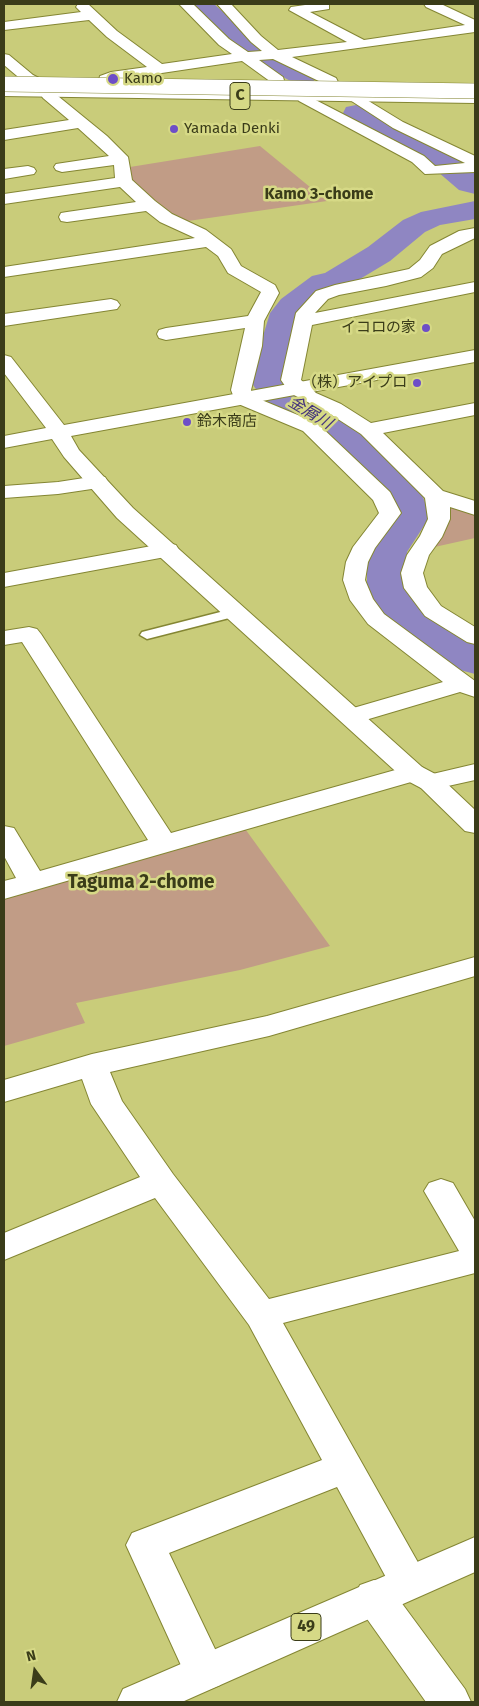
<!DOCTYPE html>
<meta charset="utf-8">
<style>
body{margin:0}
#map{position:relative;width:479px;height:1706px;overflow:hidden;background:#c9cc7a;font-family:"Fira Sans",sans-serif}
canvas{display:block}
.frame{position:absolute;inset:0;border:5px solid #3a3c19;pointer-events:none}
.north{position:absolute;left:10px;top:1646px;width:50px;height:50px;-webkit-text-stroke:4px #d6d986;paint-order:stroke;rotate:346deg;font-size:14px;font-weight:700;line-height:20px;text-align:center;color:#3a3c19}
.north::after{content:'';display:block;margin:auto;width:18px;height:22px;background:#3a3c19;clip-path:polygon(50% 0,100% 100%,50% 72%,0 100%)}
</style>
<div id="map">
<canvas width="479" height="1706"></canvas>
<div class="frame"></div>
<div class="north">N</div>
</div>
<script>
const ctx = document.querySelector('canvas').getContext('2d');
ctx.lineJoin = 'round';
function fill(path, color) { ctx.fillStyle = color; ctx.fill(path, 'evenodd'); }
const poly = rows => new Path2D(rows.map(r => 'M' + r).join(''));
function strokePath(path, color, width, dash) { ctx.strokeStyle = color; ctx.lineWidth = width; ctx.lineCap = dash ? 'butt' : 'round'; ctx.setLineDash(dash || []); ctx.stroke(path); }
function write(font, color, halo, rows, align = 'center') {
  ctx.font = font + ' "Fira Sans","Noto Sans JP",sans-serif'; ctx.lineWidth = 5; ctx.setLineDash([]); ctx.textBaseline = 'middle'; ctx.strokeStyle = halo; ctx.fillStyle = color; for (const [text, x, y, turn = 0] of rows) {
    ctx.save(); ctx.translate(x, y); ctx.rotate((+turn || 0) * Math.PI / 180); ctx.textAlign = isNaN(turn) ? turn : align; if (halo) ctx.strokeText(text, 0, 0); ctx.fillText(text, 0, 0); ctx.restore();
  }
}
fill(poly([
 [260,146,327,201,188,221,169,212,131,180,130,167],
 [448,506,470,510,475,514,475,538,430,548],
 [243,826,330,946,240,970,76,1003,85,1023,4,1046,4,893]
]), '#c19c86');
fill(poly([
 [188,4,214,4,248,33,283,57,312,73,316,78,312,83,303,86,294,83,265,67,230,43,188,4],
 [356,105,366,107,444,148,475,174,475,194,459,190,424,160,346,119,343,113,346,107,356,105],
 [475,201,475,219,440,225,425,232,390,261,345,288,333,291,305,313,301,316,288,359,286,372,287,382,304,396,349,421,414,483,420,491,431,515,407,552,407,589,417,605,475,642,475,674,460,670,410,635,387,622,367,589,367,552,393,515,384,496,323,437,278,412,258,392,253,385,252,372,270,313,281,299,312,276,325,273,368,247,403,220,421,212,475,201]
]), '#8f86c2');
const service = poly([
 [236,608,241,609,243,612,241,615,147,639,140,635,142,632,236,608]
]);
const minor = poly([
 [78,4,88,4,117,31,162,64,232,54,219,45,179,4,193,4,229,39,248,52,262,51,251,42,217,4,231,4,261,36,278,50,347,42,289,10,291,7,312,4,329,4,329,9,310,12,364,40,465,25,426,7,424,4,441,4,475,20,475,32,292,57,336,78,341,88,334,92,329,91,325,84,273,59,259,60,283,77,286,87,284,90,274,90,271,82,242,61,115,80,110,87,105,88,98,84,100,76,111,72,147,67,107,37,89,20,4,30,4,22,81,12,76,7,78,4],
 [4,54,9,55,33,75,43,80,45,83,43,86,38,87,23,81,4,65,4,54],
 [48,91,53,92,107,136,128,157,132,180,155,201,172,214,206,230,231,249,241,266,275,285,279,293,264,321,262,346,251,390,252,396,317,423,390,492,401,513,375,548,368,562,365,580,373,599,384,614,475,681,475,697,460,692,352,724,343,721,339,716,343,711,443,682,368,624,350,600,343,580,346,562,353,547,379,513,373,500,303,431,236,403,231,390,245,328,166,340,159,338,157,334,159,330,166,328,248,316,261,292,228,273,218,256,206,247,4,277,4,267,195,238,160,222,146,211,67,222,61,221,59,217,61,213,67,212,136,202,120,187,4,204,4,194,115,178,114,165,62,172,56,170,54,167,56,164,109,156,78,128,4,140,4,130,69,120,43,98,41,95,48,91],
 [304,94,424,156,435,166,465,163,393,128,350,100,352,97,362,97,403,122,475,156,475,172,425,174,412,162,299,101,297,98,304,94],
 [28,166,34,168,36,171,34,174,4,179,4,169,28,166],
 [475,228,475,238,442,254,433,268,421,277,386,286,339,295,328,299,315,313,475,282,475,292,312,325,301,380,316,393,341,404,371,423,475,403,475,415,383,433,443,491,475,501,475,515,450,507,450,519,442,537,429,555,423,573,427,587,441,606,475,627,475,644,467,642,425,616,404,588,401,573,407,555,420,536,428,519,425,498,361,434,327,412,290,393,281,380,296,313,316,291,335,285,409,269,420,260,430,246,459,231,475,228],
 [111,299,117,301,120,305,117,309,4,326,4,314,111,299],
 [97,476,105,477,108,482,105,487,58,494,4,498,4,486,58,482,97,476],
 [168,543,176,545,179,550,176,555,4,587,4,573,168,543],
 [29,627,37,629,41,634,171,833,413,765,422,767,426,773,424,776,475,764,475,780,430,790,421,788,417,782,418,780,4,899,4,881,16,878,4,856,4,826,14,828,40,871,148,840,22,642,4,645,4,631,29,627],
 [475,957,475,976,269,1036,110,1072,122,1101,173,1174,269,1299,459,1251,424,1191,429,1183,441,1179,453,1183,475,1221,475,1273,283,1323,429,1582,423,1594,409,1599,395,1594,465,1689,471,1702,426,1702,360,1609,354,1597,360,1585,374,1580,388,1585,395,1594,337,1487,169,1553,226,1672,220,1685,205,1691,190,1685,126,1545,132,1533,322,1460,249,1325,155,1198,4,1260,4,1233,140,1177,91,1104,82,1079,4,1102,4,1080,92,1054,267,1016,475,957]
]);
const tertiary = poly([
 [475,350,475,362,71,436,79,450,133,508,422,767,439,776,475,810,475,833,465,831,421,788,404,779,117,518,64,457,52,439,4,448,4,436,46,428,4,373,4,355,11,357,64,425,475,350]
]);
const primary = poly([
 [475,1537,475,1572,182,1702,117,1702,123,1689,475,1537]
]);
const motorway = poly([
 [4,88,475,95,475,103,4,96,4,88]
]);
strokePath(service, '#848633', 3);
strokePath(minor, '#848633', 2);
strokePath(tertiary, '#848633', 2);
strokePath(primary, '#848633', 2);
strokePath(motorway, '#848633', 2);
fill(service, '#fff');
fill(minor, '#fff');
fill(tertiary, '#fff');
fill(primary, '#fff');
fill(motorway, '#fff');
const motorwayBridge = poly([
 [4,84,475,91]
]);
strokePath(motorwayBridge, '#848633', 16, []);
strokePath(motorwayBridge, '#fff', 15);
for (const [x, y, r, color] of [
 [113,79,6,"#6d4ec7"],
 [174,129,5,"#6d4ec7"],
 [426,328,5,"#6d4ec7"],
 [417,383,5,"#6d4ec7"],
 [187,422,5,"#6d4ec7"]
]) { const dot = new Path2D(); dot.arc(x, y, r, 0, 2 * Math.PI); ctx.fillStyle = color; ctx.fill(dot); strokePath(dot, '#d6d986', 2); }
write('15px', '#3a3c19', '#d6d986', [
 ["Kamo",124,79],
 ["Yamada Denki",184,129],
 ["イコロの家",416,328,"right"],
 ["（株）アイプロ",407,383,"right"],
 ["鈴木商店",197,422]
], 'left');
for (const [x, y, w] of [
 [240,96,20],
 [306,1627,30]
]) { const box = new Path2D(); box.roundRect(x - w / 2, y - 13.5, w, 27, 4); ctx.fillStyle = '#d6d986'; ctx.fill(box); strokePath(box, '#3a3c19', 1); }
write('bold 16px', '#3a3c19', null, [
 ["C",240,96],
 ["49",306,1627]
]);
write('bold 16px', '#3a3c19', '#d6d986', [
 ["Kamo 3-chome",319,195]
]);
write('italic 16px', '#45347d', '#d6d986', [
 ["金屑川",310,413,31]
]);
write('bold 19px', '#3a3c19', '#d6d986', [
 ["Taguma 2-chome",141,883]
]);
</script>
